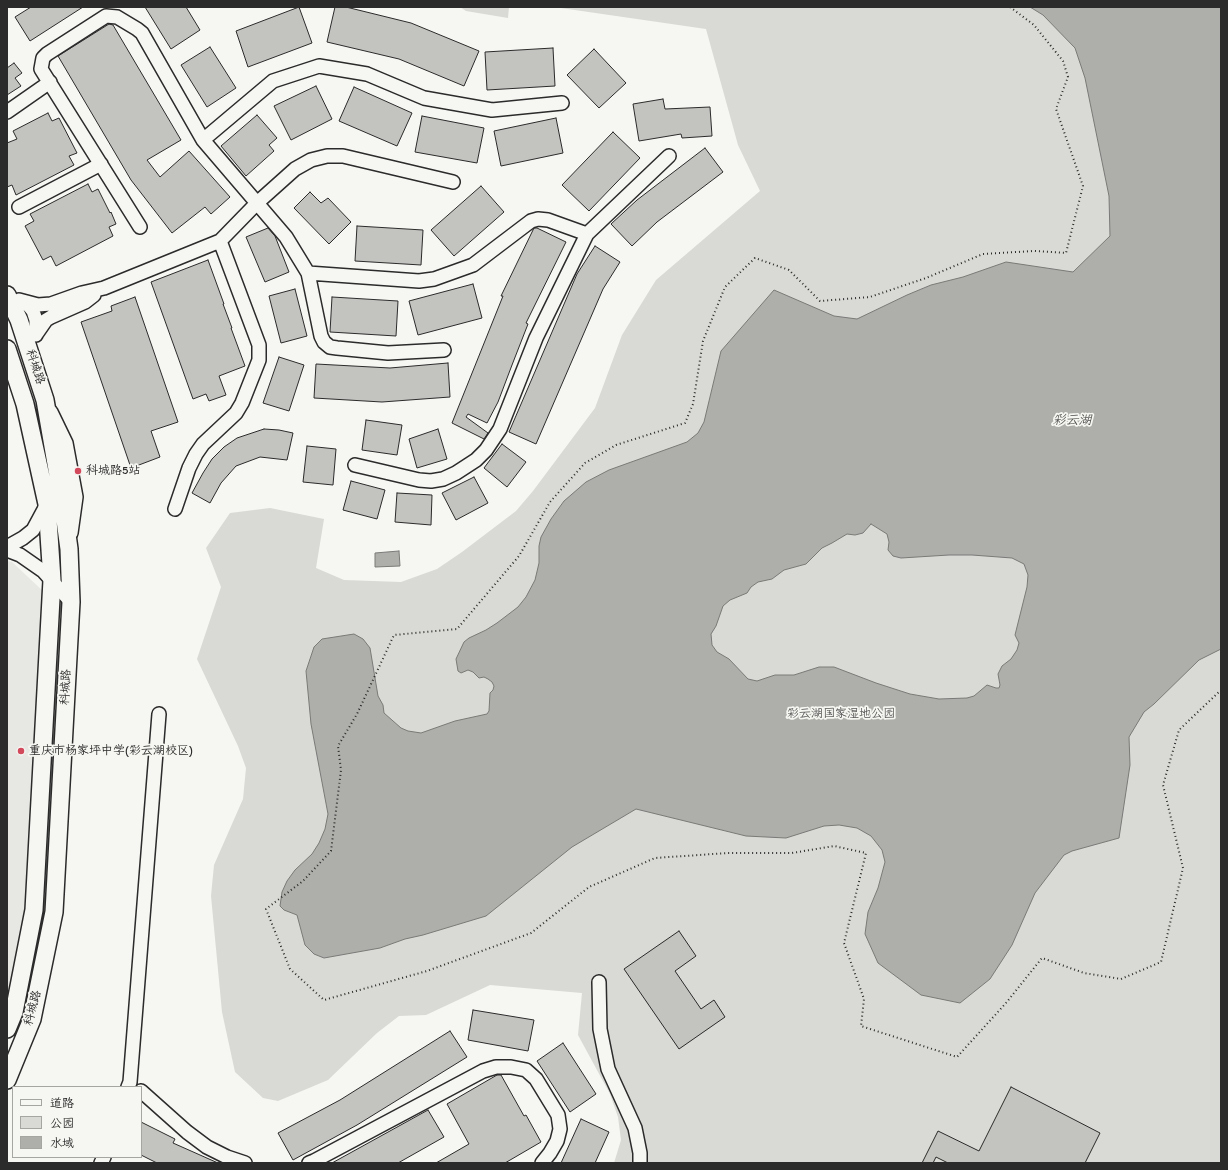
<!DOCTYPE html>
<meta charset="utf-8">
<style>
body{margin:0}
#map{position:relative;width:1228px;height:1170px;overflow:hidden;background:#f6f6f2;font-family:Itim,"LXGW WenKai TC",sans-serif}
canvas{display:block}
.frame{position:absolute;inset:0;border:8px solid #2b2b2b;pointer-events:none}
.legend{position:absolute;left:12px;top:1086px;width:130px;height:72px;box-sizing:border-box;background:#f6f6f2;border:1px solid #a5a5a2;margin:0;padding:5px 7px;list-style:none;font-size:12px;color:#2b2b2b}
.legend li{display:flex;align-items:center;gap:8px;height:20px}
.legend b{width:20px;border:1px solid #a5a5a2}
</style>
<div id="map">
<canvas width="1228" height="1170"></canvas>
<div class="frame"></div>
<ul class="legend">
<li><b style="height:5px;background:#f6f6f2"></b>道路</li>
<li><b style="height:11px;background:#d9d9d5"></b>公园</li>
<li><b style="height:11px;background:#aeaeab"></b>水域</li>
</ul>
</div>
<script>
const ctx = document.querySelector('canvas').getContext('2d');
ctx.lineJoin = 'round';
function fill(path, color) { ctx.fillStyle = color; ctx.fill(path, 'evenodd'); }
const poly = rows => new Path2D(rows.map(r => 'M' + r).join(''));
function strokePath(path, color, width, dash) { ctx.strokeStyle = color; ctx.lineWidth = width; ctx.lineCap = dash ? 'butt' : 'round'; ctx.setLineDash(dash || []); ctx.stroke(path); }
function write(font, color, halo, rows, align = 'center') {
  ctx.font = font + ' Itim,"LXGW WenKai TC",sans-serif'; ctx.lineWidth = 3.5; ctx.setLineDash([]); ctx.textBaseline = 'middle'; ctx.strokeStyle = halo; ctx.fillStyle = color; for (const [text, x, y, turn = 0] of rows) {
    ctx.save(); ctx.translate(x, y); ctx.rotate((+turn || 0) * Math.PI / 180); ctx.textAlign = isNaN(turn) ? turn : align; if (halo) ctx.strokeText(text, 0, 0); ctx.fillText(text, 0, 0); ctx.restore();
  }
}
fill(poly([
 [7,561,12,562,44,592,27,909,7,1008]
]), '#e7e7e3');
fill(poly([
 [460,7,509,7,508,18,466,11],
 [554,7,1221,7,1221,1163,614,1163,621,1140,618,1117,610,1094,578,1035,582,993,490,985,426,1015,399,1016,377,1033,328,1080,278,1101,263,1098,235,1072,222,1012,211,896,214,865,243,799,246,768,238,746,197,659,221,587,206,548,230,513,270,508,324,519,316,568,344,580,401,582,437,569,462,552,516,511,533,491,595,408,622,335,656,280,760,191,738,145,706,29]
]), '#d9d9d5');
const water = poly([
 [1030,7,1221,7,1221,649,1199,660,1154,704,1144,712,1129,737,1130,765,1119,838,1072,851,1064,855,1035,893,1012,945,990,979,960,1003,921,995,878,963,865,934,868,912,878,888,885,862,882,850,871,836,857,828,839,825,824,826,786,838,746,836,636,809,572,847,486,916,423,935,405,939,380,948,324,958,314,954,305,945,297,915,284,910,280,906,282,892,287,881,295,870,312,854,319,843,325,829,328,814,311,724,306,671,314,647,322,639,354,634,363,639,370,648,378,696,383,705,384,713,401,728,408,731,421,733,455,721,487,714,489,711,490,693,493,690,494,686,492,682,488,679,484,677,479,678,473,672,468,670,461,673,458,671,456,659,464,642,469,638,486,630,497,623,518,607,526,597,535,580,539,563,539,546,541,537,551,519,564,501,586,482,609,470,687,442,698,433,704,422,721,351,774,290,834,316,857,319,907,295,931,285,963,277,1006,262,1073,272,1110,236,1109,196,1085,78,1075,48,1043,15,1030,7],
 [871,524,887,534,889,542,888,550,893,556,901,558,949,555,972,555,1012,558,1024,564,1028,575,1027,587,1015,635,1019,643,1017,650,1011,659,1002,666,998,674,1000,685,999,688,996,688,987,685,974,696,967,698,939,699,910,694,876,683,834,667,819,667,794,675,775,675,757,681,748,679,729,659,717,652,712,645,711,634,716,626,723,606,730,600,747,593,751,587,758,582,772,579,784,570,806,564,822,548,832,543,847,534,855,535,863,533,871,524],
 [399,551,400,566,375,567,375,553,399,551]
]);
fill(water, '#aeaeab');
strokePath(water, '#7a7a78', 1);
const building = poly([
 [31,7,83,7,30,41,15,17,31,7],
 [145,7,186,7,200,30,171,49,145,7],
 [299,7,312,43,248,67,236,31,299,7],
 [335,7,346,7,411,23,479,51,464,86,399,59,327,42,335,7],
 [109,24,113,25,181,140,147,160,160,177,189,151,230,197,211,214,205,207,172,233,131,180,58,56,109,24],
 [210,47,236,88,207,107,181,65,210,47],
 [553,48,555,86,487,90,485,52,553,48],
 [594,49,626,83,599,108,567,75,594,49],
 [14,63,22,73,15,78,21,86,7,95,7,68,14,63],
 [316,86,332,119,291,140,274,106,316,86],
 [354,87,412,113,397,146,339,121,354,87],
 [663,99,665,109,710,107,712,136,682,138,681,134,639,141,633,104,663,99],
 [48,113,52,121,59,118,77,153,69,156,74,165,16,195,12,185,7,187,7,143,17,139,13,131,48,113],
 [257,115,277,138,269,145,274,151,246,176,221,146,257,115],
 [422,116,484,128,477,163,415,152,422,116],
 [556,118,563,153,501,166,494,131,556,118],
 [613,132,640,158,589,211,562,185,613,132],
 [705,148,723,172,657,222,632,246,611,224,637,200,705,148],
 [88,184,92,192,98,189,110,213,111,212,116,224,109,227,113,236,56,266,51,256,43,260,25,226,34,221,30,214,88,184],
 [481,186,504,212,454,256,431,230,481,186],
 [310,192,321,203,328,198,351,222,329,244,294,208,310,192],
 [357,226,423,230,421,265,355,261,357,226],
 [268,228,275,236,289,272,265,282,246,237,268,228],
 [534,228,537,228,566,242,526,323,528,324,512,365,498,402,487,423,468,414,466,417,488,433,484,439,452,423,503,296,501,296,534,228],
 [595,246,620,262,603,289,536,444,509,432,577,274,595,246],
 [208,260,224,304,223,304,232,328,231,328,245,366,219,376,226,395,209,401,206,394,193,399,151,282,208,260],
 [473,284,482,318,418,335,409,301,473,284],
 [295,289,307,336,281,343,269,296,295,289],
 [135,297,178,422,151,431,160,457,131,468,81,322,112,311,111,306,135,297],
 [332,297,398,301,396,336,330,332,332,297],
 [279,357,304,365,289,411,263,403,279,357],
 [448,363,450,397,382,402,314,398,316,364,390,368,448,363],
 [366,420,402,425,397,455,362,450,366,420],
 [264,429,279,430,293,433,287,460,260,457,236,466,221,483,210,503,192,493,203,473,212,459,224,447,237,438,264,429],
 [438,429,447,459,417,468,409,439,438,429],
 [502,444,526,462,507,487,484,468,502,444],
 [307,446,336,449,333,485,303,482,307,446],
 [474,477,488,503,456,520,442,493,474,477],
 [351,481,385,490,377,519,343,510,351,481],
 [397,493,432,495,431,525,395,522,397,493],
 [679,931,696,956,675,971,701,1009,714,1000,725,1017,679,1049,624,969,679,931],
 [473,1010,534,1020,528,1051,468,1040,473,1010],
 [450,1031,467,1057,357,1125,293,1160,278,1133,340,1100,450,1031],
 [563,1043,596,1094,570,1112,537,1061,563,1043],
 [497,1075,501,1075,524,1116,526,1115,541,1142,505,1163,436,1163,469,1144,447,1104,497,1075],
 [1011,1087,1100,1133,1085,1163,948,1163,936,1157,933,1163,922,1163,938,1131,979,1151,1011,1087],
 [428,1110,444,1137,398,1163,332,1163,428,1110],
 [581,1119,609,1132,595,1163,561,1163,581,1119],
 [141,1122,175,1139,173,1143,218,1163,157,1163,141,1155,141,1122]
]);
fill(building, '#c3c3c0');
strokePath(building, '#2b2b2b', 1);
const minor = poly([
 [7,112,50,82],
 [203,140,273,81,319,66,367,74,424,98,492,110,562,103],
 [19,207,101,164],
 [140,227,41,69,43,58,47,54,106,16,117,17,137,29,142,33,203,140,286,237,308,273,321,336,324,342,330,347,337,348,388,353,444,350],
 [308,273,419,281,434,279,473,265,531,221,538,219,548,220,587,234,669,156],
 [19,300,38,305,51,304,82,293,104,288,220,241,257,203,295,169,311,160,327,156,343,156,453,182],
 [21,301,29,306,33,311,36,320,36,335],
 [37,333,46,320,51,317,85,302,94,295],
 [51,412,66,443,76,497,71,533],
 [355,465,419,480,431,481,443,479,456,473,476,460,486,450,500,429,536,338,587,234],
 [175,509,189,468,196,454,203,444,236,413,242,403,259,360,259,345,220,241],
 [7,547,23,538,33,530,47,504],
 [7,550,20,555,43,571,71,602],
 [599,982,600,1029,608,1069,635,1128,640,1153,640,1163],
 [128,1087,130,1082,159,714],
 [141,1091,187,1132,207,1147,227,1157,245,1163],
 [101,1163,104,1157],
 [309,1163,314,1161,483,1071,496,1067,511,1067,526,1070,536,1079,558,1115,560,1129,557,1141,550,1153,542,1163]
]);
const major = poly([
 [7,295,19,320,45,400,62,498,69,549,71,602,54,912,32,1019,7,1080],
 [7,349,25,404,47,504,52,580,34,910,14,1012,7,1029]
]);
strokePath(minor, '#2b2b2b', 16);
strokePath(major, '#2b2b2b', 20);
strokePath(poly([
 [1010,7,1034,25,1063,61,1068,77,1056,109,1083,186,1066,253,1034,251,983,254,926,278,870,297,820,301,789,270,755,258,725,287,703,341,693,404,685,423,616,445,585,463,550,502,519,556,457,629,394,635,357,714,338,746,341,770,331,851,303,881,266,909,290,969,324,1000,427,971,531,933,589,887,655,858,728,853,792,853,834,846,866,853,844,943,864,999,861,1026,957,1057,1006,1003,1042,958,1084,973,1121,979,1161,962,1183,868,1163,785,1179,730,1221,690]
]), '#2b2b2b', 2, [1, 3]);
strokePath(minor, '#f6f6f2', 13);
strokePath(major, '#f6f6f2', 17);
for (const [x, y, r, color] of [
 [78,471,4,"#d1495b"],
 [21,751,4,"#d1495b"]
]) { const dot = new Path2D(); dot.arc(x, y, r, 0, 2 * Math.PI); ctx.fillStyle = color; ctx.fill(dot); strokePath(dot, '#f6f6f2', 1.5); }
write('12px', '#2b2b2b', '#f6f6f2', [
 ["科城路",35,367,72],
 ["科城路",66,687,-87],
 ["科城路",33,1008,-75]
]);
write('12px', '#2b2b2b', '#f6f6f2', [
 ["科城路5站",86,471],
 ["重庆市杨家坪中学(彩云湖校区)",29,751]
], 'left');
write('12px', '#565656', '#f6f6f2', [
 ["彩云湖国家湿地公园",841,714]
]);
write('italic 13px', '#525251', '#f6f6f2', [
 ["彩云湖",1072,421]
]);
</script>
